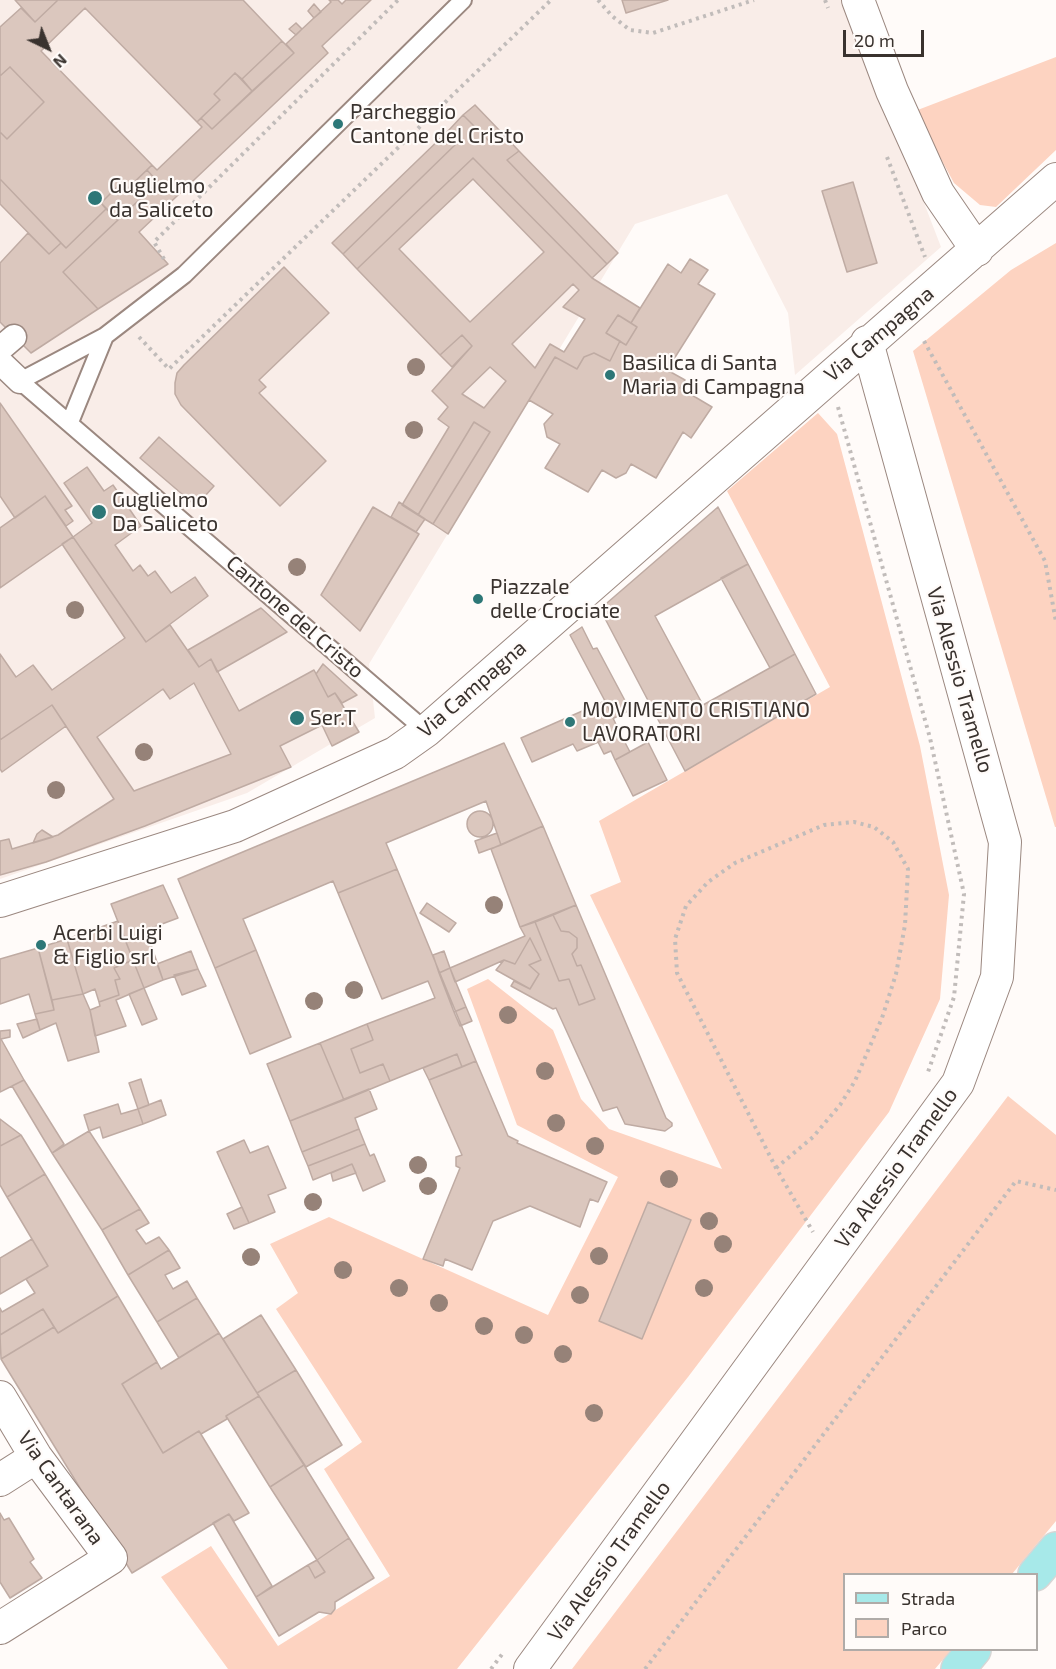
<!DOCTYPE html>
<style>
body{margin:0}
#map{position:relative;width:1056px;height:1669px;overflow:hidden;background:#fffbf9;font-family:"Exo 2",sans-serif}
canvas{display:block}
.legend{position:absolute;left:843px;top:1573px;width:195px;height:78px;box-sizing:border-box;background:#fffbf9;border:2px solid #b0aba8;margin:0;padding:8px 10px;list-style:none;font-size:18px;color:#39322e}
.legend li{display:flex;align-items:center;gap:12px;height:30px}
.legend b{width:30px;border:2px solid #b0aba8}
.north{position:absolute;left:18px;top:18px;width:60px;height:60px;-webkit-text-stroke:4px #fffbf9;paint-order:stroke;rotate:137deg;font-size:16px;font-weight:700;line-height:24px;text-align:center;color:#39322e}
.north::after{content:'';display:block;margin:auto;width:21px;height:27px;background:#39322e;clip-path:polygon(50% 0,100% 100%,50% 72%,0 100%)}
.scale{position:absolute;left:843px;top:30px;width:81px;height:27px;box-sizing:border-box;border:3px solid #39322e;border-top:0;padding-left:8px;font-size:18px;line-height:21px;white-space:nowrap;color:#39322e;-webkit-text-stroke:4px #fffbf9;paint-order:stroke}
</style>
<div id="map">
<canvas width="1056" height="1669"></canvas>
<ul class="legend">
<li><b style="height:8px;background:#a7e9e9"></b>Strada</li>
<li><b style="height:16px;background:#fdd3c1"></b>Parco</li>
</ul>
<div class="north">N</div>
<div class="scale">20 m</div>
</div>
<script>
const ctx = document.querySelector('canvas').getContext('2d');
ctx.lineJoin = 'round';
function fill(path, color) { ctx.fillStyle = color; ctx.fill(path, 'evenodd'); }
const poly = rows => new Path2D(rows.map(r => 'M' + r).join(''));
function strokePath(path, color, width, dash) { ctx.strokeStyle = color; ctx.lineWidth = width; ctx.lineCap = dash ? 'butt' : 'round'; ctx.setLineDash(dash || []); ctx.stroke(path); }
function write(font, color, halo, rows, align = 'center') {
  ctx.font = font + ' "Exo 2",sans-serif'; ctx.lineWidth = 4.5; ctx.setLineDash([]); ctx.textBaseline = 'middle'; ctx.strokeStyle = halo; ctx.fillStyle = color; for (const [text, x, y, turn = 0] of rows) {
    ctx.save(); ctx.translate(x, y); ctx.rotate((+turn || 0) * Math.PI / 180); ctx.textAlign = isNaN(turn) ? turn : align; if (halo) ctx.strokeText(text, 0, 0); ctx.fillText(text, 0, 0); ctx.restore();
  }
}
fill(poly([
 [0,0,846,0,941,247,795,375,788,313,727,194,635,224,369,664,375,718,247,793,0,879]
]), '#f9ede8');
fill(poly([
 [1056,57,1056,150,996,207,980,205,954,183,915,111],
 [1056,243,1056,827,1055,827,913,351,1011,270],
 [818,413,837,434,920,746,949,895,940,999,889,1112,688,1377,457,1669,228,1669,161,1577,211,1546,278,1646,390,1576,324,1469,362,1442,276,1309,298,1293,270,1244,329,1217,548,1315,618,1177,517,1125,467,989,488,979,553,1030,581,1099,609,1129,722,1169,590,895,621,882,599,821,830,687,727,491],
 [1008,1096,1056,1135,1056,1521,1012,1574,844,1574,844,1650,951,1650,935,1669,572,1669]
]), '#fdd3c1');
const building = poly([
 [15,0,58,0,35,22,15,0],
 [58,0,243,0,282,41,242,79,235,73,214,94,220,100,197,122,85,8,41,51,152,165,128,188,122,182,101,203,106,209,66,248,0,179,0,132,7,139,44,102,10,67,0,76,0,27,21,8,35,22,58,0],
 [329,0,338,0,342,4,346,0,371,0,322,46,328,53,139,232,168,264,98,309,63,272,158,182,147,170,152,165,157,170,202,127,197,122,201,118,212,129,294,53,286,44,331,2,329,0],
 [622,0,668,0,626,13,622,0],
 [314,4,321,12,314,18,308,11,314,4],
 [296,23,302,29,296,35,289,29,296,23],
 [282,41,294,53,252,91,242,79,282,41],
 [10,67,44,102,7,139,0,132,0,76,10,67],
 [235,73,252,91,212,129,201,118,220,100,214,94,235,73],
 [475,105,500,131,490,142,463,115,475,105],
 [463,115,490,142,500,131,519,151,507,160,607,264,592,278,473,158,357,269,343,254,458,142,448,131,463,115],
 [448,131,458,142,343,254,332,243,448,131],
 [519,151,618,253,607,264,507,160,519,151],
 [473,158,592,278,640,308,631,323,618,315,606,333,620,341,610,361,594,353,584,357,577,369,555,357,448,534,433,524,490,432,474,422,418,515,402,505,449,427,438,419,448,407,432,391,472,346,462,335,440,355,357,269,473,158],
 [473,179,544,252,470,322,399,249,473,179],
 [573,284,579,290,563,307,585,319,564,352,550,344,535,368,512,344,573,284],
 [490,367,506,381,484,408,462,394,490,367],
 [147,170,158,182,118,220,101,203,122,182,128,188,147,170],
 [0,179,61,243,49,254,0,204,0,179],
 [853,182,877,263,847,272,822,191,853,182],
 [106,209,118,220,63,272,98,309,31,353,0,322,0,263,28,233,49,254,61,243,66,248,106,209],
 [690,259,708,270,698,284,715,294,667,370,685,380,680,388,712,407,691,438,683,432,656,478,631,464,626,473,616,478,602,470,588,492,545,468,560,444,547,437,544,424,553,414,529,400,555,357,577,369,584,357,594,353,610,361,620,341,626,345,637,327,631,323,668,264,681,273,690,259],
 [284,267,329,313,259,380,266,387,259,393,326,461,280,506,181,405,175,394,175,383,177,373,184,365,284,267],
 [618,315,637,327,626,345,606,333,618,315],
 [462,335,472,346,452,367,440,355,462,335],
 [0,403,72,506,65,510,73,521,66,526,45,496,15,518,0,496,0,403],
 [474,422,490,432,433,524,418,515,474,422],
 [159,437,214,486,196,506,140,458,159,437],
 [87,467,104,491,113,485,141,526,115,545,133,571,140,565,148,576,155,571,171,593,195,577,208,596,146,642,73,537,92,523,64,483,87,467],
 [45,496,73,537,0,588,0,528,45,496],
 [399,502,425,519,416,532,391,517,399,502],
 [373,507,419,534,360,631,321,595,373,507],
 [718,507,748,564,655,616,703,705,795,654,816,694,685,771,600,609,718,507],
 [73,537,146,642,170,625,199,667,211,659,239,711,314,670,328,697,335,693,359,732,332,746,322,725,280,746,291,767,145,826,46,862,0,875,0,841,9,839,12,849,58,835,114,799,52,705,0,740,0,654,16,677,33,665,52,690,125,638,62,544,73,537],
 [194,683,231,754,134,791,97,737,163,689,170,699,194,683],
 [748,564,795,654,770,668,721,578,748,564],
 [261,608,287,632,217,672,211,659,199,667,188,650,261,608],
 [582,627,593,649,597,648,630,710,614,718,570,635,582,627],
 [323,664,357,695,342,703,335,693,328,697,316,674,323,664],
 [605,701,620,733,577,751,573,744,532,762,521,738,605,701],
 [52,705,66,726,2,772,0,769,0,740,52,705],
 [620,733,630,752,615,760,611,751,604,754,598,742,620,733],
 [648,742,667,780,633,796,615,760,648,742],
 [504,743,543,826,501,845,486,801,386,843,397,869,338,893,333,881,243,919,256,950,215,968,178,879,504,743],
 '467 824a13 13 0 1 1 26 0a13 13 0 1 1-26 0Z',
 [543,826,576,905,520,927,491,849,543,826],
 [42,830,53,837,33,843,37,834,42,830],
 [497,833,501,845,479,853,475,841,497,833],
 [397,869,476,1061,462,1067,457,1054,390,1081,383,1064,360,1073,351,1049,373,1040,367,1024,435,998,428,981,382,999,338,893,397,869],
 [163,885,178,918,146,930,163,980,144,988,111,904,163,885],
 [427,903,456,923,449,932,420,913,427,903],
 [576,905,666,1118,672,1123,672,1126,665,1131,625,1124,617,1107,603,1111,556,1008,553,1009,511,986,514,981,530,989,539,974,529,965,541,960,530,938,515,964,504,960,455,982,450,968,525,936,520,927,535,922,559,981,569,979,579,1005,595,999,581,965,577,966,572,954,577,948,577,938,569,932,561,931,553,915,576,905],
 [553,915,561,931,569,932,577,938,577,948,572,954,577,966,581,965,595,999,579,1005,569,979,559,981,535,922,553,915],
 [118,921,133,960,114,968,120,979,115,980,119,995,99,1002,95,989,83,994,67,939,118,921],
 [530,938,541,960,529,965,539,974,530,989,496,970,504,960,515,964,530,938],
 [67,939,83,994,52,1000,38,948,67,939],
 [38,948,54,1010,35,1014,29,994,0,1004,0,959,38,948],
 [256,950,291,1037,250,1054,215,968,256,950],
 [191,951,198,969,163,980,157,964,191,951],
 [444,951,450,968,439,973,433,955,444,951],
 [133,960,144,988,116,1000,126,1026,95,1036,90,1010,100,1006,99,1002,119,995,115,980,120,979,114,968,133,960],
 [450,968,466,1007,454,1012,439,973,450,968],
 [198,969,206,986,182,995,174,975,198,969],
 [144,988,157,1019,142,1025,129,994,144,988],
 [83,994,90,1010,99,1052,68,1061,56,1023,40,1030,35,1014,54,1010,52,1000,83,994],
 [466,1007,472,1021,460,1026,454,1012,466,1007],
 [37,1019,40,1030,23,1038,17,1024,37,1019],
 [367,1024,373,1040,351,1049,360,1073,383,1064,390,1081,344,1100,320,1043,367,1024],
 [10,1030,10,1037,1,1039,24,1080,0,1092,0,1031,10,1030],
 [320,1043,344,1100,290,1121,267,1064,320,1043],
 [457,1054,462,1067,429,1080,423,1068,457,1054],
 [476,1061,508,1136,518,1141,517,1143,607,1182,598,1202,590,1199,580,1227,530,1206,493,1221,472,1270,445,1259,443,1266,423,1259,460,1168,456,1166,456,1157,462,1155,429,1080,476,1061],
 [141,1079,149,1105,138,1109,129,1083,141,1079],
 [24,1080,64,1144,52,1153,12,1086,24,1080],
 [369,1089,377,1109,355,1118,359,1129,302,1152,290,1121,369,1089],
 [161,1100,166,1115,143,1124,138,1109,161,1100],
 [118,1104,121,1114,138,1109,143,1124,103,1138,100,1127,89,1131,84,1115,118,1104],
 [0,1119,21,1135,0,1146,0,1119],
 [359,1129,365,1144,308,1166,302,1152,359,1129],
 [89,1131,140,1209,102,1230,52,1153,89,1131],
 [21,1135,45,1174,7,1197,0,1185,0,1146,21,1135],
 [244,1140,250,1153,268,1146,286,1188,268,1195,275,1212,249,1223,217,1152,244,1140],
 [365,1144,370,1156,374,1154,385,1181,363,1191,352,1164,313,1180,308,1166,365,1144],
 [352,1164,356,1173,333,1181,331,1173,352,1164],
 [45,1174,118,1296,58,1333,43,1309,0,1335,0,1308,2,1312,35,1293,26,1279,48,1266,7,1197,45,1174],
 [648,1202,691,1220,642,1339,599,1321,648,1202],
 [242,1207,249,1223,234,1229,227,1214,242,1207],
 [140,1209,149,1223,136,1230,146,1244,159,1237,169,1250,128,1275,102,1230,140,1209],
 [32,1239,48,1266,0,1294,0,1258,32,1239],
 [169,1250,180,1268,165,1275,173,1289,187,1281,197,1298,157,1322,128,1275,169,1250],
 [118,1296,157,1362,122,1384,163,1453,199,1431,249,1513,234,1521,229,1514,132,1573,1,1359,54,1327,58,1333,118,1296],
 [197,1298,219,1333,179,1358,157,1322,197,1298],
 [43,1309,54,1327,1,1359,0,1335,43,1309],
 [261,1315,296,1370,257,1393,223,1339,261,1315],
 [219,1333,259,1396,226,1416,227,1419,201,1434,199,1431,163,1453,122,1384,157,1362,161,1369,219,1333],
 [296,1370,342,1445,306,1467,257,1393,296,1370],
 [259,1396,304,1465,270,1487,226,1416,259,1396],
 [304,1465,349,1538,317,1560,270,1487,304,1465],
 [0,1513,4,1520,9,1518,34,1559,30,1562,42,1578,10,1598,0,1582,0,1513],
 [229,1514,272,1586,256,1597,213,1523,229,1514],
 [349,1538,374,1578,335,1602,335,1609,331,1614,319,1612,279,1636,256,1597,308,1565,315,1578,325,1572,317,1560,349,1538],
 [317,1560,325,1572,315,1578,308,1565,317,1560]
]);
fill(building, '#dbc7be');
strokePath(building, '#bfaba3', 1.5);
const service = poly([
 [105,336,184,275,463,0],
 [70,422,105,336,20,381,426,731]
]);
const pedestrian = poly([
 [0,349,14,337],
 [0,362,20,381]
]);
const minor = poly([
 [858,0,892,91,938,193,977,250],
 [0,901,235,826,395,753,426,731,1056,179],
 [0,1397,36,1457,111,1558,0,1628],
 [0,1480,36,1457],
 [530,1669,958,1083,997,977,1005,842,867,342]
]);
const primary = poly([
 [1035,1574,1056,1549],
 [958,1669,974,1650]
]);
strokePath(service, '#9b8880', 20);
strokePath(pedestrian, '#9b8880', 27);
strokePath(minor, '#9b8880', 34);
strokePath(primary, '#d7d6d5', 36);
strokePath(poly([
 [598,0,612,16,630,30,653,33,754,0],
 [825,0,828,8],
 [887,157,925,257],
 [164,259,154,242,398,0],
 [139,337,169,369,551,0],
 [924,341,1045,561,1056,622],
 [838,407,930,738,964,894,954,997,928,1072],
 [776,1168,813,1137,840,1105,855,1081,882,1018,896,974,905,925,908,869,893,842,874,827,854,822,824,825,735,863,708,882,686,906,675,939,677,973,776,1168,813,1232],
 [491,1669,503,1653],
 [645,1669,1016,1181,1056,1190]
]), '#c1bcba', 4, [3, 4.5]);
strokePath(service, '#fff', 16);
strokePath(pedestrian, '#fff', 24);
strokePath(minor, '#fff', 32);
strokePath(primary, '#a7e9e9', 33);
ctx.fillStyle = '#968278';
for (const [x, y] of [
 [416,367],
 [414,430],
 [297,567],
 [75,610],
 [144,752],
 [56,790],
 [494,905],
 [354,990],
 [314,1001],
 [508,1015],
 [545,1071],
 [556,1123],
 [595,1146],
 [418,1165],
 [669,1179],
 [428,1186],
 [313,1202],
 [709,1221],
 [723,1244],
 [599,1256],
 [251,1257],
 [343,1270],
 [399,1288],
 [704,1288],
 [580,1295],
 [439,1303],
 [484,1326],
 [524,1335],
 [563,1354],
 [594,1413]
]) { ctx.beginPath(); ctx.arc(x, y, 9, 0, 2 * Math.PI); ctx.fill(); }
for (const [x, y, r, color] of [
 [338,124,6,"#2d7777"],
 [95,198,8,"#2d7777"],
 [610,375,6,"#2d7777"],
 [99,512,8,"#2d7777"],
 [478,599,6,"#2d7777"],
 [297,718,8,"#2d7777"],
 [570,722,6,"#2d7777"],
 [41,945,6,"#2d7777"]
]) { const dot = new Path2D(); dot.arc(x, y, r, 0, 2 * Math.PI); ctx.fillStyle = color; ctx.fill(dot); strokePath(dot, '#fffbf9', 2); }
write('21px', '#39322e', '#fffbf9', [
 ["Parcheggio",350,112],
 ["Cantone del Cristo",350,136],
 ["Guglielmo",109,186],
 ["da Saliceto",109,210],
 ["Basilica di Santa",622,363],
 ["Maria di Campagna",622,387],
 ["Guglielmo",112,500],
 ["Da Saliceto",112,524],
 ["Piazzale",490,587],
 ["delle Crociate",490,611],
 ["MOVIMENTO CRISTIANO",582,710],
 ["LAVORATORI",582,734],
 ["Ser.T",310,718],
 ["Acerbi Luigi",53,933],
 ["& Figlio srl",53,957]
], 'left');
write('21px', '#39322e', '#fffbf9', [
 ["Via Campagna",879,334,-40],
 ["Cantone del Cristo",295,617,41],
 ["Via Alessio Tramello",960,680,74],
 ["Via Campagna",472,689,-41],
 ["Via Alessio Tramello",896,1168,-54],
 ["Via Cantarana",61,1488,55],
 ["Via Alessio Tramello",609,1561,-54]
]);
</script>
